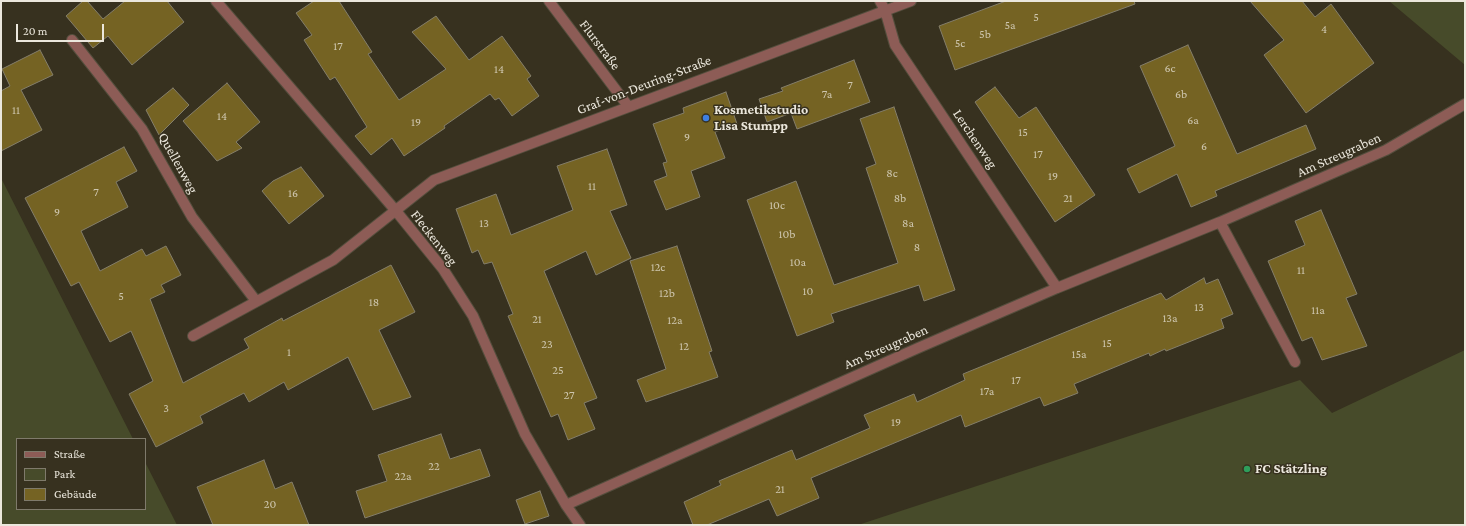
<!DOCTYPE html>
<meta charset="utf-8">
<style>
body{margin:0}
#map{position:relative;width:1466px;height:526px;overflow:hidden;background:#37311f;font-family:"Crimson Pro",serif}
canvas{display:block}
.frame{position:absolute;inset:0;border:2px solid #ebe7dc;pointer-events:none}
.legend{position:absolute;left:16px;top:438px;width:130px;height:72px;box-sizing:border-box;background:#37311f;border:1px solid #7f7a6b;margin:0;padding:5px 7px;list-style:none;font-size:12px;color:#ebe7dc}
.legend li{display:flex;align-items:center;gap:8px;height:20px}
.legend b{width:20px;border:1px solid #7f7a6b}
.scale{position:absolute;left:16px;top:24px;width:88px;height:18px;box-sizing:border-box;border:2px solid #ebe7dc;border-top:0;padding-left:5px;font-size:12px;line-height:14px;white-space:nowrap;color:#ebe7dc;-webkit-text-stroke:3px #37311f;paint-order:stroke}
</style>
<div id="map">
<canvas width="1466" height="526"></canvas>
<div class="frame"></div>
<ul class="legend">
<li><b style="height:5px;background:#8d5c56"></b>Straße</li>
<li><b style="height:11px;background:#474b2a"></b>Park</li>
<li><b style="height:11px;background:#756323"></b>Gebäude</li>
</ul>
<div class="scale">20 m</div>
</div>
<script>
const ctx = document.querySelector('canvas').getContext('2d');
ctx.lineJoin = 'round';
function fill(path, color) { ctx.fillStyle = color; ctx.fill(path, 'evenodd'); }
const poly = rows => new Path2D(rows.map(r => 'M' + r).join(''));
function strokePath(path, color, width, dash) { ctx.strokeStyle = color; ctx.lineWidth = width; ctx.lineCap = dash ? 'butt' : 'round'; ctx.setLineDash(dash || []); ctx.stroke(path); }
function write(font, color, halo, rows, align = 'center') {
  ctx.font = font + ' "Crimson Pro",serif'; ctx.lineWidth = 3; ctx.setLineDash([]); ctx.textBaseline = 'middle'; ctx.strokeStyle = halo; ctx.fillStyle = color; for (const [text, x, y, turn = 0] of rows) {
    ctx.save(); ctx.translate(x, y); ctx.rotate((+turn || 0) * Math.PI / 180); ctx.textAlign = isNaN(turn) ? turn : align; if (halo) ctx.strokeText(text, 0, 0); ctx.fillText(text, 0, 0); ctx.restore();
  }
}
fill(poly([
 [1389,1,1465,1,1465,65],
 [1,178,133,439,17,439,17,509,145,509,145,462,177,525,1,525],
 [1465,350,1465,525,858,525,1300,380,1332,413]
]), '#474b2a');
const building = poly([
 [83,1,87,1,103,19,125,1,167,1,184,22,132,65,108,36,93,48,66,16,83,1],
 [314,1,339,1,372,52,368,54,399,100,446,69,412,32,436,16,469,60,502,36,531,76,527,79,539,96,512,116,499,98,495,100,490,94,444,126,445,128,404,156,392,138,371,155,355,136,367,127,335,77,330,80,304,40,312,35,296,13,314,1],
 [1006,1,1134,1,1135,4,955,70,939,26,1006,1],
 [1250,1,1302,1,1315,17,1331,4,1374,63,1306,113,1264,55,1284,40,1250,1],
 [1188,45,1237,154,1306,125,1316,149,1215,191,1217,196,1191,207,1177,174,1139,193,1127,169,1175,146,1140,66,1188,45],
 [40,50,53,75,21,90,42,130,1,151,1,91,10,86,2,69,40,50],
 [854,60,870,102,797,129,791,113,767,122,759,99,783,91,781,88,854,60],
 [227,83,260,122,236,142,242,148,217,161,183,121,227,83],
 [995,87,1019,118,1036,107,1095,195,1055,222,975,102,995,87],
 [173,88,189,105,159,135,146,110,173,88],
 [726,92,737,124,715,132,725,158,691,171,700,197,666,210,654,181,667,176,663,163,667,162,653,124,684,113,683,108,726,92],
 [894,107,955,290,924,301,919,285,831,314,834,322,797,336,747,200,796,181,834,285,898,263,866,168,876,164,860,119,894,107],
 [124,147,137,171,116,182,128,207,81,231,100,271,142,249,146,256,166,246,181,275,161,285,165,292,150,299,183,383,249,348,244,339,282,318,283,321,391,265,415,312,379,330,411,397,373,410,348,357,288,390,284,382,249,402,244,393,200,416,203,423,156,447,129,394,153,381,131,331,110,342,79,282,71,286,25,198,124,147],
 [607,149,627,205,610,211,631,258,596,275,586,251,544,271,597,398,584,403,595,429,568,440,558,414,551,417,508,316,513,314,492,262,484,264,478,250,472,253,456,209,496,194,511,235,573,210,557,166,607,149],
 [301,167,324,196,289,224,262,191,273,181,301,167],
 [1321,210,1357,294,1346,298,1367,346,1322,360,1312,337,1302,341,1268,261,1305,245,1295,221,1321,210],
 [677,246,712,351,709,352,718,377,646,402,637,380,666,369,630,261,677,246],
 [1204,278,1206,284,1218,279,1233,314,1221,319,1224,328,1166,351,1165,349,1150,356,1149,353,1074,384,1078,393,1044,406,1040,397,965,427,961,415,811,478,819,498,777,516,769,499,707,525,693,525,684,502,721,485,719,481,792,450,796,460,870,428,864,415,914,394,917,402,965,380,963,374,1161,293,1166,300,1204,278],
 [441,434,450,459,480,449,490,476,365,518,356,491,387,481,378,455,441,434],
 [264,460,275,489,292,482,309,525,213,525,197,487,264,460],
 [540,491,549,516,525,524,516,500,540,491]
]);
fill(building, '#756323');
strokePath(building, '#847e6a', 1);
const minor = poly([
 [216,1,396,211,443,269,473,316,525,434,566,505,580,525],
 [549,1,628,106],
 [880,1,885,10,895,45,1057,288],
 [72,40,142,129,192,217,256,301],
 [1220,222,1295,362],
 [193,336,333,260,434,180,911,1],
 [566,505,918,348,1057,288,1220,222,1386,150,1465,104]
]);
strokePath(minor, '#544e3d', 12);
strokePath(minor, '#8d5c56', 10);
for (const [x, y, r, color] of [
 [706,118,4,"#3f7fe0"],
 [1247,469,4,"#2e9e5b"]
]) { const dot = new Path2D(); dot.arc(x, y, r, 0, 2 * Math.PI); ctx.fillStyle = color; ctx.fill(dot); strokePath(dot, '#37311f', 1.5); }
write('12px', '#cec6ae', null, [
 ["5",1036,17],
 ["5a",1010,25],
 ["4",1324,29],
 ["5b",985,34],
 ["5c",960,43],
 ["17",338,46],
 ["6c",1170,68],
 ["14",499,69],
 ["7",850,85],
 ["7a",827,94],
 ["6b",1181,94],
 ["11",16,110],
 ["14",222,116],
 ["6a",1193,120],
 ["19",416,122],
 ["15",1023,132],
 ["9",687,137],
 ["6",1204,146],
 ["17",1038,154],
 ["8c",892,173],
 ["19",1053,176],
 ["11",592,186],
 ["7",96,192],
 ["16",293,193],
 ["8b",900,198],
 ["21",1068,198],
 ["10c",777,205],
 ["9",57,212],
 ["13",484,223],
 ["8a",908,223],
 ["10b",787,234],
 ["8",917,247],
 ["10a",798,262],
 ["12c",658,267],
 ["11",1301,270],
 ["10",808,291],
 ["12b",667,293],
 ["5",121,296],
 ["18",374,302],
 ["13",1199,307],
 ["11a",1318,310],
 ["13a",1170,318],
 ["21",537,319],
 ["12a",675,320],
 ["15",1107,343],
 ["23",547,344],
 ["12",684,346],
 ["1",289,352],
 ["15a",1079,354],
 ["25",558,370],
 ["17",1016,380],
 ["17a",987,391],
 ["27",569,395],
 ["3",166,408],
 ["19",896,422],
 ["22",434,466],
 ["22a",403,476],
 ["21",780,489],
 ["20",270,504]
]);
write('14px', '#ebe7dc', '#37311f', [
 ["Flurstraße",600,45,53],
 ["Graf-von-Deuring-Straße",644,85,-21],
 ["Lerchenweg",975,139,56],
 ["Am Streugraben",1339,155,-24],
 ["Quellenweg",178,163,61],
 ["Fleckenweg",434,238,52],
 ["Am Streugraben",886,347,-24]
]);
write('bold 14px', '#ebe7dc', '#37311f', [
 ["Kosmetikstudio",714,110],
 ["Lisa Stumpp",714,126],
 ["FC Stätzling",1255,469]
], 'left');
</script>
